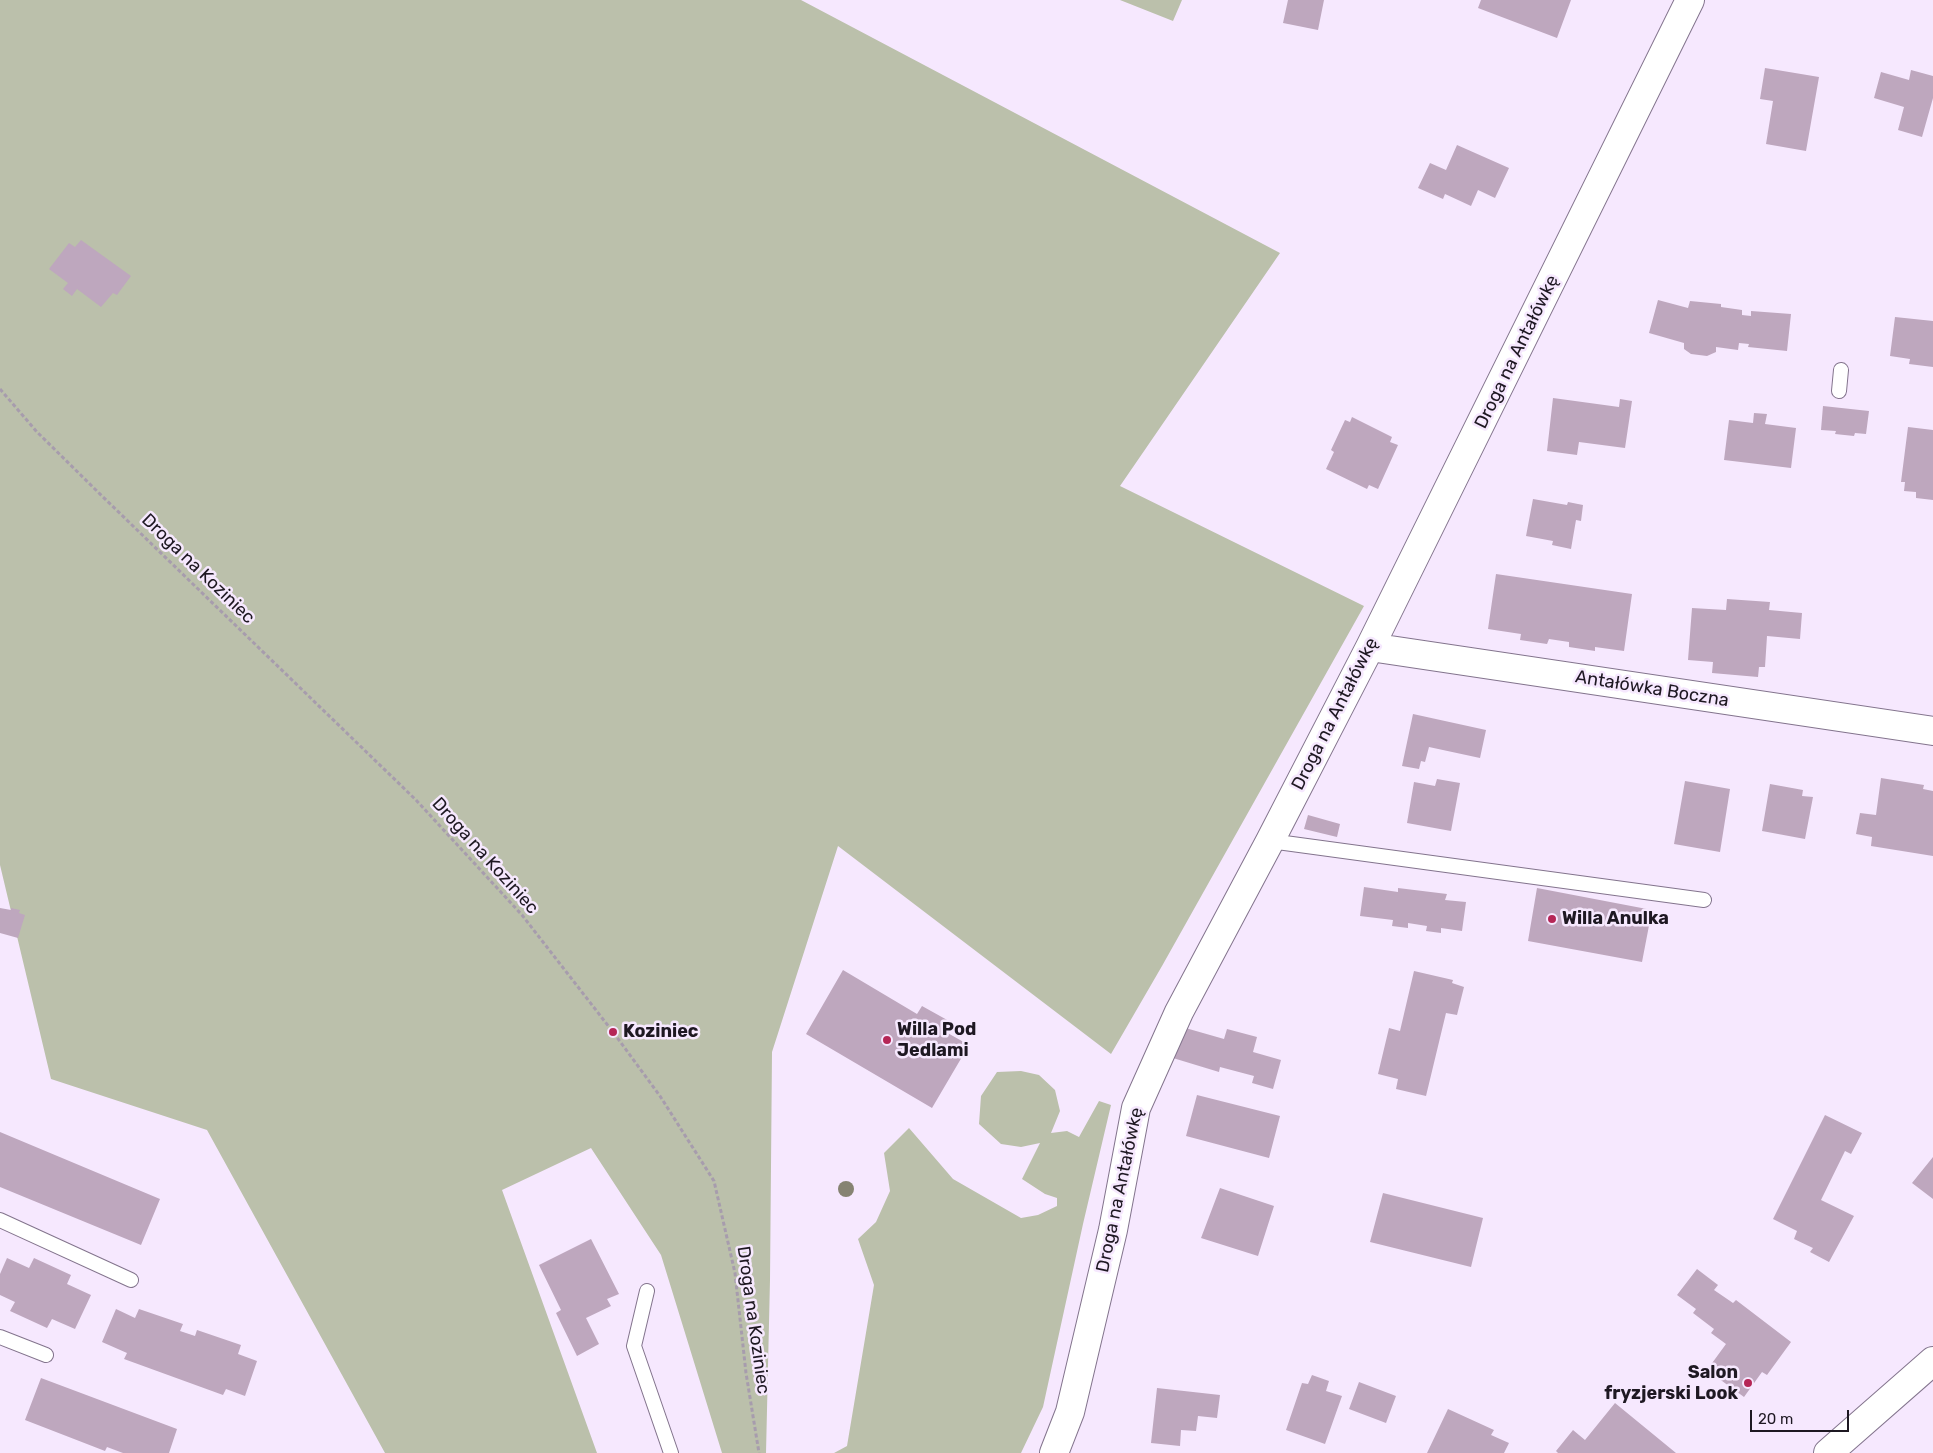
<!DOCTYPE html>
<meta charset="utf-8">
<style>
body{margin:0}
#map{position:relative;width:1933px;height:1453px;overflow:hidden;background:#f6e8fe;font-family:Rubik,sans-serif}
canvas{display:block}
.scale{position:absolute;left:1750px;top:1410px;width:99px;height:22px;box-sizing:border-box;border:2px solid #1e1822;border-top:0;padding-left:6px;font-size:15px;line-height:18px;white-space:nowrap;color:#1e1822;-webkit-text-stroke:4px #f6e8fe;paint-order:stroke}
</style>
<div id="map">
<canvas width="1933" height="1453"></canvas>
<div class="scale">20 m</div>
</div>
<script>
const ctx = document.querySelector('canvas').getContext('2d');
ctx.lineJoin = 'round';
function fill(path, color) { ctx.fillStyle = color; ctx.fill(path, 'evenodd'); }
const poly = rows => new Path2D(rows.map(r => 'M' + r).join(''));
function strokePath(path, color, width, dash) { ctx.strokeStyle = color; ctx.lineWidth = width; ctx.lineCap = dash ? 'butt' : 'round'; ctx.setLineDash(dash || []); ctx.stroke(path); }
function write(font, color, halo, rows, align = 'center') {
  ctx.font = font + ' Rubik,sans-serif'; ctx.lineWidth = 5; ctx.setLineDash([]); ctx.textBaseline = 'middle'; ctx.strokeStyle = halo; ctx.fillStyle = color; for (const [text, x, y, turn = 0] of rows) {
    ctx.save(); ctx.translate(x, y); ctx.rotate((+turn || 0) * Math.PI / 180); ctx.textAlign = isNaN(turn) ? turn : align; if (halo) ctx.strokeText(text, 0, 0); ctx.fillText(text, 0, 0); ctx.restore();
  }
}
fill(poly([
 [0,0,801,0,1280,253,1120,486,1364,606,1162,966,1111,1054,838,846,772,1052,770,1280,766,1453,722,1453,661,1255,591,1148,502,1190,597,1453,385,1453,207,1130,51,1079,0,865],
 [1120,0,1182,0,1173,21],
 [1021,1071,1039,1075,1055,1090,1060,1111,1051,1133,1067,1131,1079,1137,1099,1101,1111,1105,1083,1224,1043,1407,1021,1453,834,1453,847,1446,874,1285,858,1239,876,1222,890,1191,884,1153,909,1128,953,1179,1021,1218,1038,1215,1057,1206,1057,1198,1045,1194,1022,1179,1040,1143,1021,1147,1001,1144,979,1124,981,1096,997,1072]
]), '#bbc0ab');
fill(poly([
 [1288,0,1324,0,1318,30,1283,23],
 [1481,0,1571,0,1557,38,1478,8],
 [1765,68,1819,77,1806,151,1766,144,1773,101,1760,99],
 [1911,70,1933,76,1933,98,1922,137,1898,130,1904,107,1874,98,1881,72,1909,80],
 [1457,145,1509,168,1495,198,1478,190,1471,206,1445,194,1443,199,1418,188,1430,163,1446,170],
 [81,240,131,276,117,295,113,293,101,307,77,289,72,296,63,289,68,283,49,269,69,243,75,247],
 [1658,300,1688,308,1690,301,1721,304,1721,307,1742,310,1742,315,1751,316,1751,311,1791,314,1787,351,1748,347,1749,344,1739,343,1738,350,1716,347,1716,352,1707,356,1691,354,1684,349,1684,343,1649,333],
 [1895,317,1933,321,1933,367,1909,364,1910,359,1890,356],
 [1553,398,1619,407,1620,399,1632,401,1625,448,1579,442,1577,455,1547,451],
 [1823,406,1869,411,1866,434,1855,433,1854,436,1835,434,1836,431,1821,430],
 [1754,413,1767,414,1765,424,1796,428,1791,468,1724,460,1729,420,1753,423],
 [1352,417,1392,437,1390,442,1398,445,1378,489,1369,485,1367,489,1326,469,1334,452,1331,450,1345,420,1350,422],
 [1908,427,1933,430,1933,500,1916,498,1916,492,1904,491,1905,482,1901,482],
 [1533,499,1567,505,1568,502,1583,505,1581,521,1576,520,1571,549,1552,545,1553,541,1526,536],
 [1496,574,1632,594,1624,651,1595,647,1595,651,1569,647,1569,642,1549,639,1547,644,1520,640,1521,634,1488,629],
 [1727,599,1770,602,1769,610,1802,613,1800,639,1767,636,1765,667,1759,667,1758,677,1712,673,1713,662,1688,660,1692,608,1726,610],
 [1413,714,1486,730,1480,758,1429,747,1425,762,1421,761,1419,769,1402,766],
 [1881,778,1924,785,1923,789,1933,791,1933,856,1871,846,1872,837,1856,834,1860,813,1876,815],
 [1437,779,1460,783,1451,831,1407,823,1414,782,1435,786],
 [1685,781,1730,789,1720,852,1674,844],
 [1770,784,1803,790,1802,796,1813,797,1805,839,1762,831],
 [1308,815,1340,824,1337,837,1304,829],
 [1364,887,1398,892,1398,888,1447,894,1445,900,1466,902,1462,931,1441,928,1441,933,1426,931,1427,926,1408,923,1408,928,1392,926,1393,920,1360,916],
 [1537,888,1652,910,1642,962,1528,941],
 [0,908,11,910,11,908,20,910,19,913,25,915,18,938,0,933],
 [843,970,917,1014,922,1006,949,1021,944,1031,969,1045,932,1108,806,1034],
 [1414,971,1453,980,1452,983,1464,987,1457,1015,1446,1013,1426,1096,1396,1089,1398,1079,1378,1074,1389,1028,1400,1031],
 [1182,1027,1224,1039,1227,1029,1257,1037,1253,1052,1281,1060,1273,1089,1252,1083,1254,1076,1220,1067,1219,1072,1173,1058],
 [1197,1095,1280,1116,1269,1158,1186,1136],
 [1825,1115,1862,1133,1851,1154,1845,1151,1821,1200,1854,1216,1829,1262,1810,1252,1813,1248,1794,1239,1797,1231,1773,1219],
 [0,1132,160,1199,141,1245,0,1187],
 [1933,1157,1933,1199,1912,1183],
 [1220,1188,1274,1206,1258,1256,1201,1238],
 [1383,1193,1483,1218,1471,1267,1370,1242],
 [591,1239,619,1294,607,1299,611,1306,586,1318,599,1344,577,1356,556,1313,561,1310,539,1265],
 [7,1258,29,1268,34,1258,71,1275,67,1284,91,1295,75,1329,52,1319,47,1328,10,1311,15,1302,0,1295,0,1274],
 [1697,1269,1718,1285,1714,1290,1733,1303,1736,1300,1791,1342,1767,1375,1762,1372,1744,1397,1707,1370,1726,1344,1711,1333,1714,1329,1693,1313,1696,1309,1677,1295],
 [116,1309,135,1318,139,1309,183,1324,180,1331,195,1336,197,1330,241,1345,238,1354,257,1361,245,1396,226,1389,223,1395,124,1359,127,1353,102,1342],
 [1312,1375,1329,1381,1326,1391,1342,1396,1325,1444,1286,1430,1302,1383,1308,1384],
 [41,1378,177,1429,169,1453,123,1453,107,1447,105,1451,25,1420],
 [1359,1382,1396,1396,1386,1423,1349,1409],
 [1157,1388,1220,1395,1217,1418,1198,1416,1196,1431,1181,1430,1180,1446,1151,1443],
 [1615,1403,1676,1453,1558,1453,1556,1451,1573,1430,1585,1440],
 [1448,1409,1494,1430,1491,1435,1509,1443,1504,1453,1427,1453]
]), '#bea7be');
const lane = poly([
 [1839,391,1841,370],
 [1270,841,1704,900],
 [0,1220,131,1280],
 [647,1291,634,1346,671,1453],
 [0,1337,46,1355]
]);
const street = poly([
 [1370,647,1933,731],
 [1054,1453,1070,1412,1113,1230,1136,1108,1179,1012,1270,841,1370,647,1690,0]
]);
const secondary = poly([
 [1828,1453,1933,1361]
]);
strokePath(lane, '#83748d', 16);
strokePath(street, '#83748d', 30);
strokePath(secondary, '#83748d', 30);
strokePath(poly([
 [0,389,37,432,102,496,416,800,522,915,613,1032,660,1096,714,1181,735,1273,746,1373,759,1453]
]), '#a79cad', 3, [4, 2.5]);
strokePath(lane, '#fff', 14);
strokePath(street, '#fff', 28);
strokePath(secondary, '#fff', 28);
ctx.fillStyle = '#868372';
for (const [x, y] of [
 [846,1189]
]) { ctx.beginPath(); ctx.arc(x, y, 8, 0, 2 * Math.PI); ctx.fill(); }
for (const [x, y, r, color] of [
 [1552,919,5,"#b52656"],
 [613,1032,5,"#b52656"],
 [887,1040,5,"#b52656"],
 [1748,1383,5,"#b52656"]
]) { const dot = new Path2D(); dot.arc(x, y, r, 0, 2 * Math.PI); ctx.fillStyle = color; ctx.fill(dot); strokePath(dot, '#f6e8fe', 2); }
write('18px', '#1e1822', '#f6e8fe', [
 ["Droga na Antałówkę",1517,352,-64],
 ["Droga na Koziniec",198,569,44],
 ["Antałówka Boczna",1652,689,9],
 ["Droga na Antałówkę",1335,714,-63],
 ["Droga na Koziniec",485,856,48],
 ["Droga na Antałówkę",1120,1190,-78],
 ["Droga na Koziniec",753,1320,82]
]);
write('bold 18px', '#1e1822', '#f6e8fe', [
 ["Willa Anulka",1562,919],
 ["Willa Pod",897,1030],
 ["Jedlami",897,1051],
 ["Koziniec",623,1032],
 ["Salon",1738,1373,"right"],
 ["fryzjerski Look",1738,1394,"right"]
], 'left');
</script>
